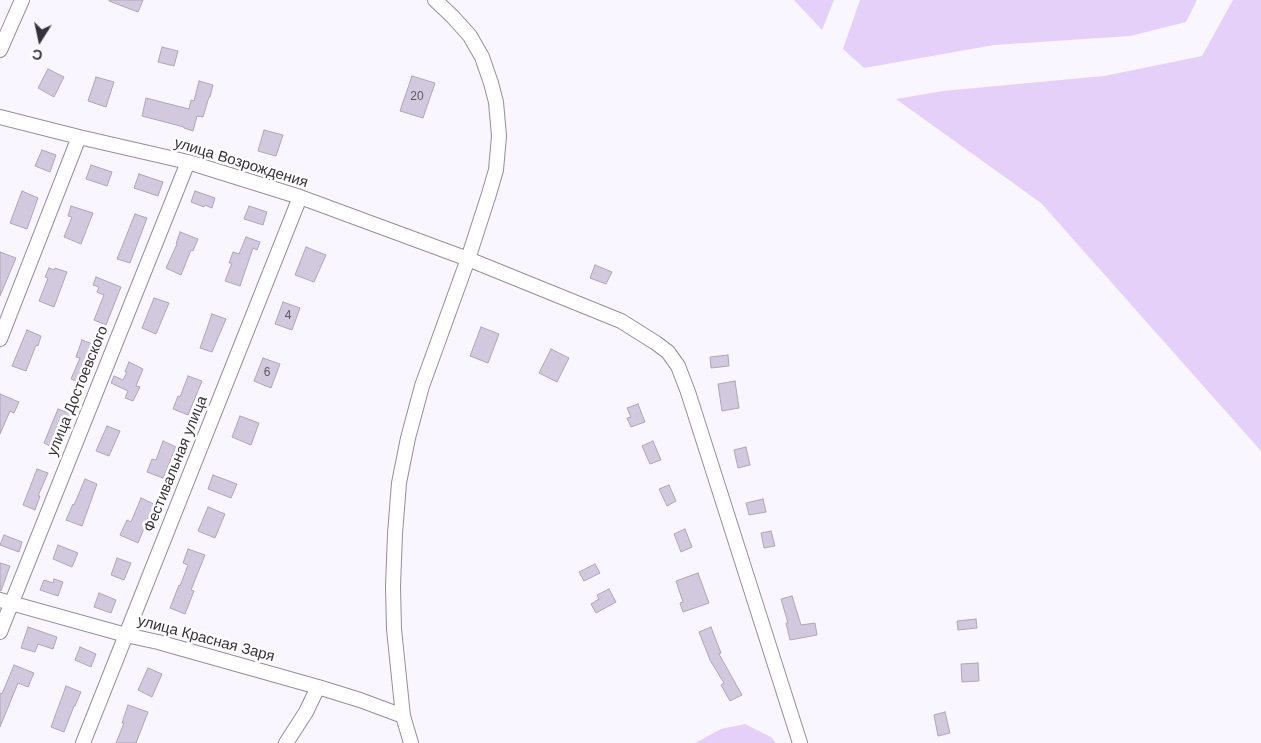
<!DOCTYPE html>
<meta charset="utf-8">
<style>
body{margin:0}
#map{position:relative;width:1261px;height:743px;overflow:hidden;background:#faf6ff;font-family:Arial,sans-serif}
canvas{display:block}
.north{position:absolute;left:15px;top:15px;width:50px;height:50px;-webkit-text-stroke:4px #fff;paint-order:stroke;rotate:190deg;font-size:14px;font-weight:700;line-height:20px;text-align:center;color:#36323a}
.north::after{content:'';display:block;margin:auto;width:18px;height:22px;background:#36323a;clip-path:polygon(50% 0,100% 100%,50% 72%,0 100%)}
</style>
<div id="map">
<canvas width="1261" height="743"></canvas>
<div class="north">С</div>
</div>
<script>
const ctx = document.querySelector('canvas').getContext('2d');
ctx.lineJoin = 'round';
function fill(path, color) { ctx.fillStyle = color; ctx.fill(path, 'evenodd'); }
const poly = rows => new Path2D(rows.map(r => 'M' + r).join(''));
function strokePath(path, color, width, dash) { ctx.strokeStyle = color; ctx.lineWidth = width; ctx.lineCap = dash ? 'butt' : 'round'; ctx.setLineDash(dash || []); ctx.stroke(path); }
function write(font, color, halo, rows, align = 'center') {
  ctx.font = font + ' Arial,sans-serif'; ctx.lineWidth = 5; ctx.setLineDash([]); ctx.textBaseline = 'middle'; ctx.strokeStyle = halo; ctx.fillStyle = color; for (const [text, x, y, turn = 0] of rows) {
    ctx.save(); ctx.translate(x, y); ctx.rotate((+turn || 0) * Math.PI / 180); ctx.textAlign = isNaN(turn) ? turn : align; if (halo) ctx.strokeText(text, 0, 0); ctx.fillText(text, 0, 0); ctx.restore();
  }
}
fill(poly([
 [794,0,834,0,822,30],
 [860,0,1197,0,1186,22,1130,36,994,45,864,68,843,49],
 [1233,0,1261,0,1261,451,1041,203,896,99,943,91,1104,76,1202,56],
 [745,724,771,737,776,743,695,743,721,729]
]), '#e5d0fa');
const building = poly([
 [109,0,143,0,138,12,109,1,109,0],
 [162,47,178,51,174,66,158,62,162,47],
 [48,69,64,77,54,97,38,88,48,69],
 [412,76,435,83,423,118,400,111,412,76],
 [96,77,114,82,106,107,88,101,96,77],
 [199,81,213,85,210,97,209,97,203,117,197,116,193,131,184,128,184,127,142,116,146,98,189,109,191,100,194,101,199,81],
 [264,130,283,135,276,156,258,151,264,130],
 [42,150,56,155,50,172,35,166,42,150],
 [91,165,112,172,107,186,86,179,91,165],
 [139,174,163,182,158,196,134,188,139,174],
 [22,191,38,198,27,229,10,223,22,191],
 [195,191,215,198,212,208,205,205,204,207,191,202,195,191],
 [71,206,93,213,81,244,64,237,72,217,68,216,71,206],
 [249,206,267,212,263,225,244,219,249,206],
 [135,214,147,218,130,263,117,259,135,214],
 [180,232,198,239,193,251,191,250,181,275,166,268,177,244,176,244,180,232],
 [246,237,260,242,257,250,253,248,240,286,225,281,232,263,229,263,233,252,239,254,246,237],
 [306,247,326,255,314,282,295,275,306,247],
 [0,252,16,258,0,296,0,252],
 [595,265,612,272,606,284,590,278,595,265],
 [49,268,54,270,55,268,67,272,54,307,39,301,48,278,45,277,49,268],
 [96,277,121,287,106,325,94,320,104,295,97,292,99,287,93,285,96,277],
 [154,298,169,303,156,334,142,328,154,298],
 [283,302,300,308,292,330,275,324,283,302],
 [212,314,226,319,212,352,200,348,212,314],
 [481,327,499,334,488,363,470,356,481,327],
 [27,330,41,336,38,346,36,345,26,371,12,366,27,330],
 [82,340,95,345,82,383,71,379,80,358,76,357,82,340],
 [551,349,569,358,557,382,539,373,551,349],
 [728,355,729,366,711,368,710,357,728,355],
 [263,358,280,364,271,388,254,381,263,358],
 [129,362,143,369,136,386,140,387,133,401,125,398,128,391,111,383,114,376,123,380,127,372,125,372,129,362],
 [188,376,202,381,188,415,173,409,178,396,180,397,188,376],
 [735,381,739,408,722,411,718,384,735,381],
 [0,394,19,402,14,413,10,411,0,434,0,394],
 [638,404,645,422,631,427,627,418,631,417,627,408,638,404],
 [58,409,72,414,56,449,44,443,58,409],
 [240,416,259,423,251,445,232,437,240,416],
 [107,426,120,431,109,456,96,451,107,426],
 [163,441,176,447,163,478,147,472,152,459,156,460,163,441],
 [653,441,661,460,650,464,642,446,653,441],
 [746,447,750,465,738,468,734,450,746,447],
 [37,469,48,473,38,496,40,496,35,510,23,505,37,469],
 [213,475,237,484,231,498,208,489,213,475],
 [85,479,97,484,82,526,66,520,73,504,74,505,85,479],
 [669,485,676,501,667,506,659,489,669,485],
 [141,498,154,504,138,543,120,535,127,520,131,522,141,498],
 [763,499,766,512,749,515,746,503,763,499],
 [208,507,225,514,215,538,198,531,208,507],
 [685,529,692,547,681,552,674,534,685,529],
 [771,531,775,546,764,548,761,533,771,531],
 [4,535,22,542,19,552,0,545,4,535],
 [58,545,78,553,72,567,53,559,58,545],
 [188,549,205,555,191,590,194,591,185,614,170,608,179,585,180,586,188,565,183,563,188,549],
 [117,558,131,563,124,580,111,575,117,558],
 [0,563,10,566,1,591,0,591,0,563],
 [595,564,600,573,584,581,579,572,595,564],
 [698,573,709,603,683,612,680,603,683,602,676,581,698,573],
 [54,579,63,582,58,596,40,590,44,580,53,583,54,579],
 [609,589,616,602,596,613,591,604,599,599,597,595,609,589],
 [99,593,116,600,111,613,94,607,99,593],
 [792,596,801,625,815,623,817,635,790,640,786,623,788,623,781,599,792,596],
 [976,619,977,628,958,630,957,621,976,619],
 [28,627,57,637,53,649,38,644,35,652,21,648,28,627],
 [711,627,721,653,719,654,742,695,730,701,721,685,724,683,710,660,699,632,711,627],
 [80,647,96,654,91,667,75,660,80,647],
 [978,663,979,681,962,682,961,664,978,663],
 [14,665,34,673,28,687,18,683,0,727,0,693,2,694,14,665],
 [148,668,162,674,152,697,138,690,148,668],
 [66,686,81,692,75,706,74,706,64,732,51,727,66,686],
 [128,705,148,712,136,743,116,743,124,723,122,723,128,705],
 [945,712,950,733,938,736,934,715,945,712]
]);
fill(building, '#d3c9de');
strokePath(building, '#afa5ba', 1);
const minor = poly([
 [0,50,22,0],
 [0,117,79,137,188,162,300,197,468,259,621,321,656,343,668,352,678,366,688,392,800,743],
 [0,339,79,137],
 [0,600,126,635,158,642,318,687,360,700,403,716],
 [0,632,188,162],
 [83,743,300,197],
 [286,743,306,712,318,687],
 [411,743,403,716,394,629,393,586,395,534,399,483,408,438,422,386,468,259,489,194,496,170,499,136,496,102,491,83,482,57,470,36,453,17,435,0]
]);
strokePath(minor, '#968ca1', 16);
strokePath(minor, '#fff', 14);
write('12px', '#5d5863', null, [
 ["20",417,97],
 ["4",288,316],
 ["6",267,373]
]);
write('15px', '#36323a', '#fff', [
 ["улица Возрождения",241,163,17],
 ["улица Достоевского",78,391,-68],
 ["Фестивальная улица",176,464,-68],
 ["улица Красная Заря",206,639,15]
]);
</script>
